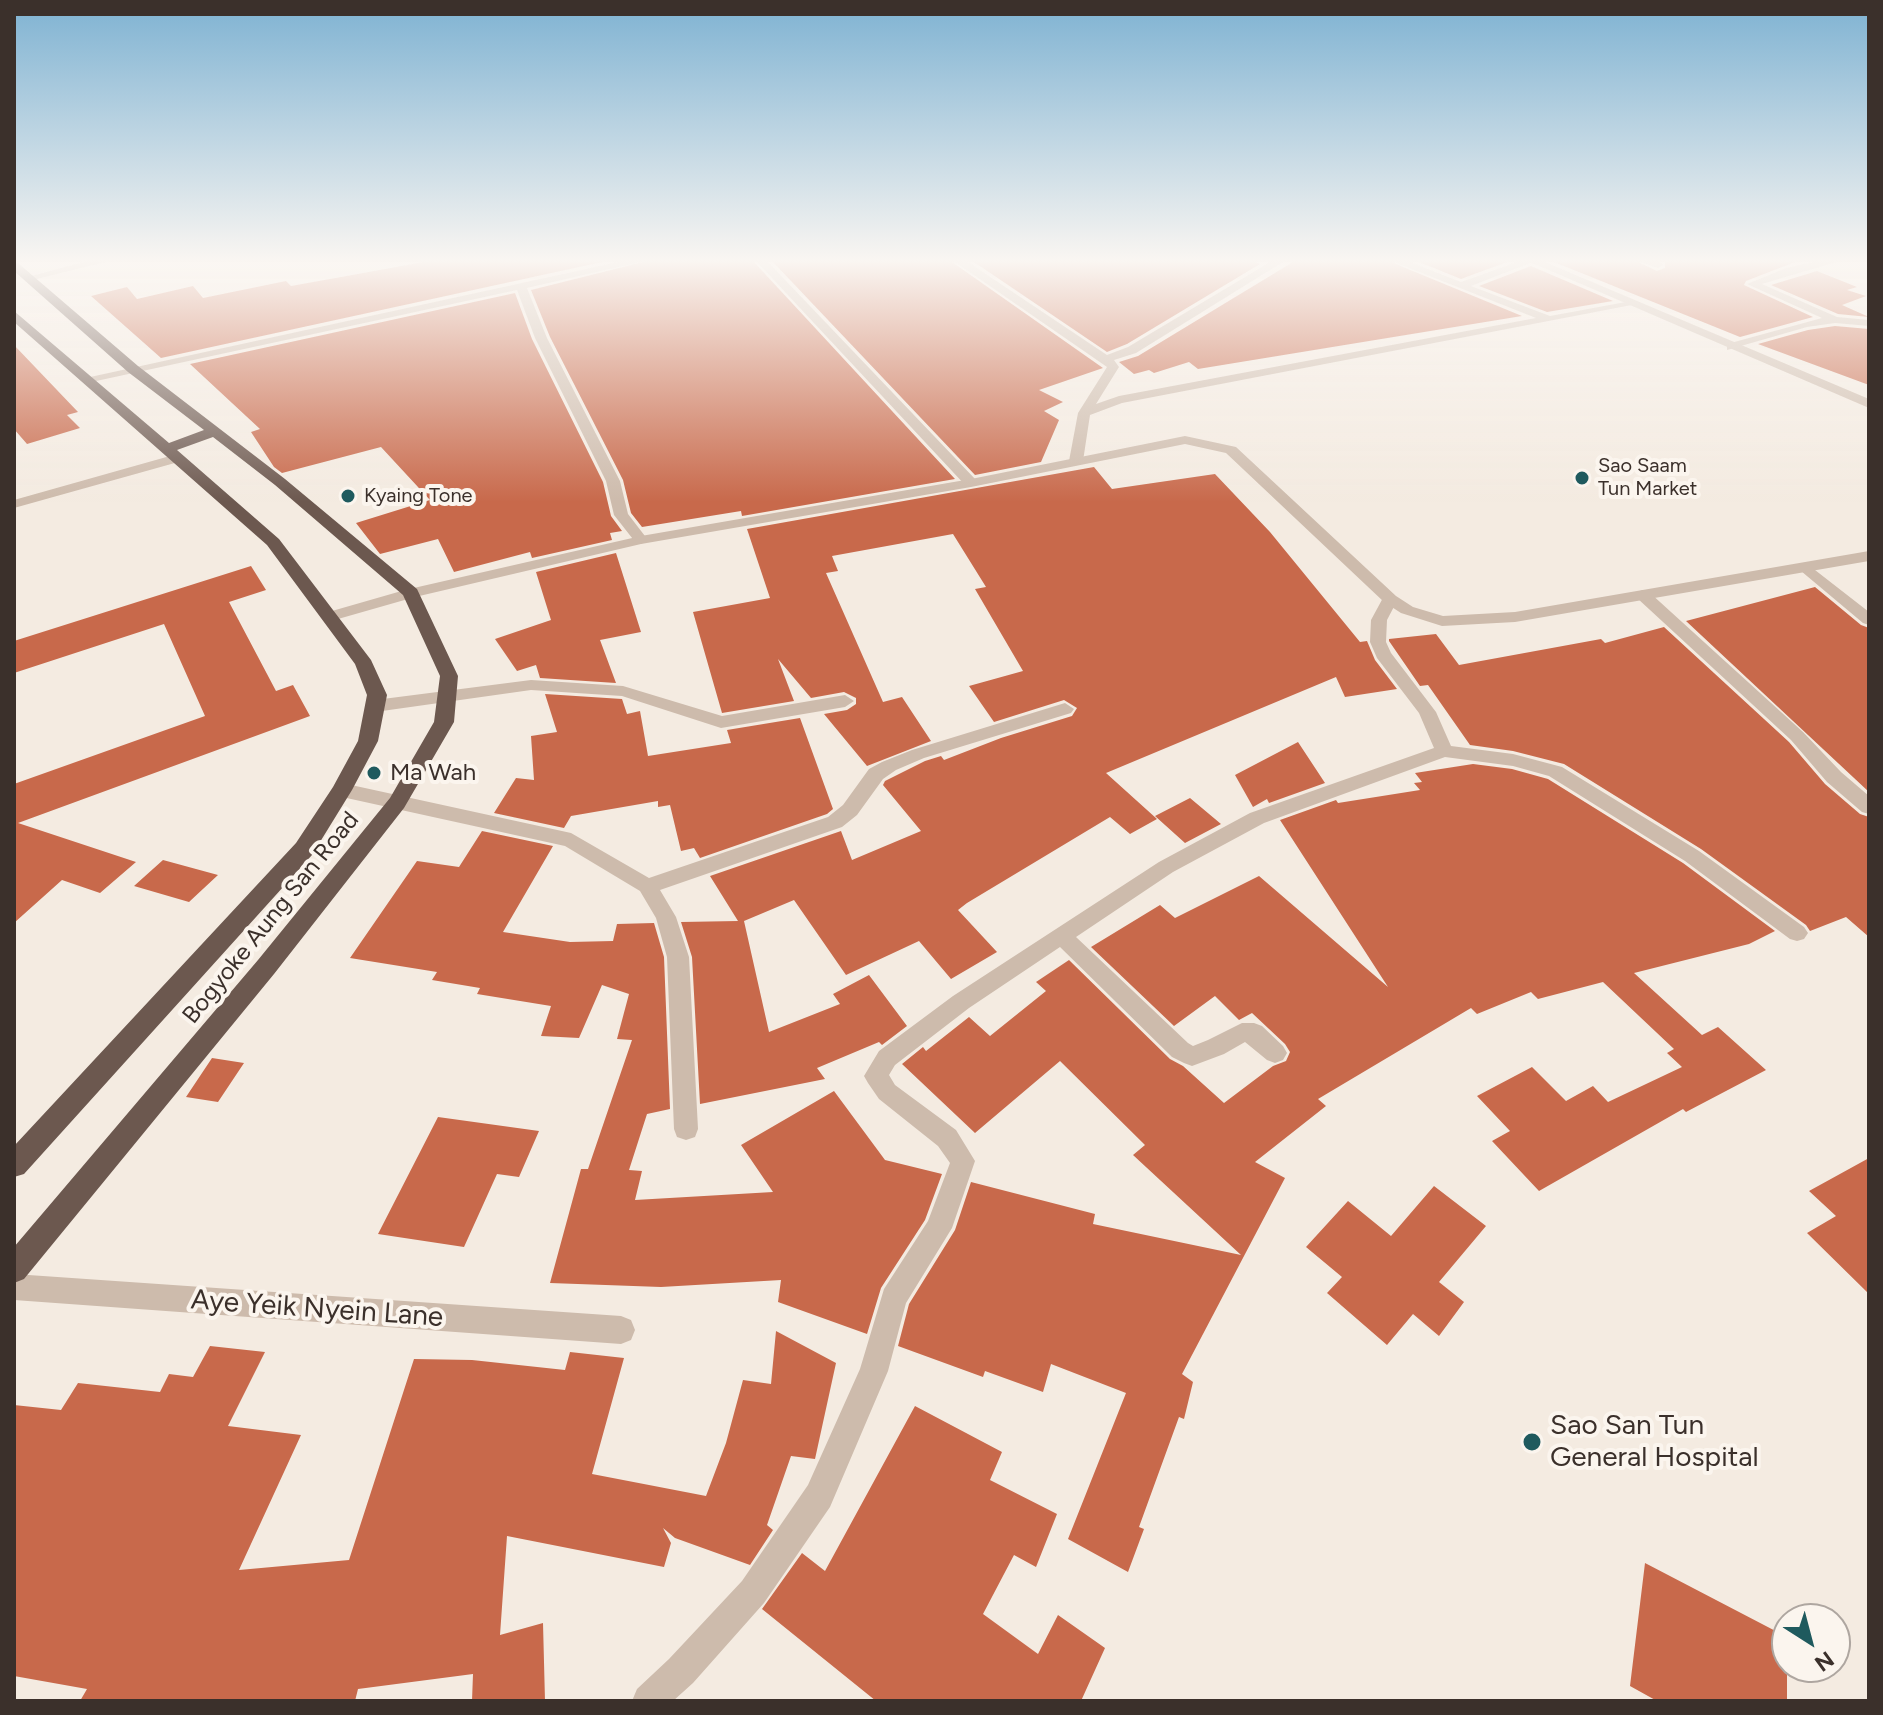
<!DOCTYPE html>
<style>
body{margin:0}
#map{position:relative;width:1883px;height:1715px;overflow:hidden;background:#f4ebe1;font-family:Figtree,sans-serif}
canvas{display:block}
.frame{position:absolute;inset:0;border:16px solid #3b302b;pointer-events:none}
.north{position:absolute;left:1771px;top:1603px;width:80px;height:80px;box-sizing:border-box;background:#fbf5ee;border:2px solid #aea6a0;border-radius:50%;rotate:144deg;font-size:22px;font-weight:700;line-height:32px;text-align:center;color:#3b302b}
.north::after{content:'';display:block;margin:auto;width:28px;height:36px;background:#1f5a5e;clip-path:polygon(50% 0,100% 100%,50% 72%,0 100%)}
</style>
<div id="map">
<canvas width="1883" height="1715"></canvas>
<div class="frame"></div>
<div class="north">N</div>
</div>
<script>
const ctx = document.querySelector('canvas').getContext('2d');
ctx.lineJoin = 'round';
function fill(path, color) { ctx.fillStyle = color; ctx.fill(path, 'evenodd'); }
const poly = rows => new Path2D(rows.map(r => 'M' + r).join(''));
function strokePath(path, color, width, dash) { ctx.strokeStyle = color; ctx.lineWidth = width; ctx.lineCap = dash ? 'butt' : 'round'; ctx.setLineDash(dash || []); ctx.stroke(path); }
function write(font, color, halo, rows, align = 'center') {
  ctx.font = font + ' Figtree,sans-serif'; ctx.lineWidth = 8; ctx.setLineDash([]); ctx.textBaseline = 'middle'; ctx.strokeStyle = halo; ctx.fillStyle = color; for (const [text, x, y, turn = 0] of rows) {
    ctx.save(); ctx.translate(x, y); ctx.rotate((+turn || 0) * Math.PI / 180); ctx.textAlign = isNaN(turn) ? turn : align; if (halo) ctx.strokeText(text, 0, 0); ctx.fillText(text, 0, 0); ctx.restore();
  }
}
fill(poly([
 [424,262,602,262,161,358,91,296,127,287,137,299,193,286,203,298,286,281,291,286],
 [643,262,754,262,955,479,742,516,741,511,642,527,631,513,623,480,550,337,531,290],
 [773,262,952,262,1103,368,1039,390,1063,402,1044,411,1059,420,1041,462,975,475],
 [974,262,1254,262,1260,264,1127,344,1107,352],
 [1293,262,1391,262,1522,316,1198,369,1189,362,1154,373,1149,370,1134,374,1119,362,1138,356],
 [1419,262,1507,262,1461,279],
 [1554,262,1638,262,1657,271,1665,268,1665,262,1795,262,1746,281,1744,285,1813,317,1740,337],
 [1531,266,1613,301,1547,312,1479,286],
 [1817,271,1857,287,1847,290,1866,296,1842,305,1869,317,1838,314,1771,285],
 [515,293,532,339,603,482,611,516,622,531,610,533,612,540,532,558,530,552,454,572,438,539,380,554,356,523,430,500,381,447,282,473,274,467,251,432,260,429,190,364],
 [1835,326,1869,329,1869,385,1758,344,1808,330],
 [14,345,78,412,67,415,80,428,27,444,14,429],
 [1094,467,1112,489,1215,474,1270,532,1360,642,1367,641,1375,660,1397,689,1345,697,1336,677,1106,773,1157,819,1130,834,1110,817,967,903,958,910,997,952,951,979,919,941,846,975,794,900,744,921,769,1032,840,1004,833,994,869,975,907,1026,882,1045,879,1042,817,1068,825,1079,700,1104,692,957,681,922,738,921,710,876,841,831,852,860,921,831,883,785,885,781,925,761,941,756,944,760,1001,738,1072,716,1077,708,1064,700,994,722,969,686,1023,671,975,589,986,587,953,534,832,556,838,571,826,573,883,702,902,697,931,741,867,766,824,714,847,710,856,704,856,698,844,692,811,698,778,659,794,701,722,713,693,612,770,598,747,529],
 [616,553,641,632,600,640,616,683,540,678,536,665,517,671,495,639,551,620,536,572],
 [251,566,266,590,229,602,276,691,293,685,310,716,18,823,136,862,100,893,62,880,14,923,14,784,205,716,164,624,14,673,14,641],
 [1815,587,1861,625,1869,628,1869,792,1686,621],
 [1664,627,1789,742,1825,784,1860,814,1869,817,1869,937,1846,917,1810,931,1806,925,1701,849,1564,764,1513,751,1470,745,1428,685,1420,686,1389,641,1389,639,1436,634,1459,665,1601,639,1605,643],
 [545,694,622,699,627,714,640,711,648,756,731,743,727,730,800,718,833,809,827,814,700,858,694,848,681,851,670,805,658,807,658,801,571,816,564,828,494,813,516,778,534,780,531,736,557,732],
 [1298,742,1325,783,1269,803,1267,799,1253,807,1235,775],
 [1473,764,1512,769,1548,779,1683,863,1775,931,1749,944,1634,973,1702,1035,1718,1027,1766,1070,1686,1112,1683,1109,1539,1191,1492,1141,1510,1131,1477,1096,1532,1067,1566,1101,1593,1086,1608,1102,1682,1067,1667,1053,1674,1049,1603,982,1538,999,1531,992,1477,1014,1471,1008,1318,1099,1326,1106,1255,1162,1285,1178,1182,1374,1193,1382,1184,1419,1179,1417,1139,1527,1144,1529,1128,1572,1068,1539,1126,1393,1051,1364,1043,1392,985,1371,983,1377,898,1346,909,1304,955,1230,971,1182,1095,1214,1093,1224,1241,1255,1133,1155,1145,1145,1060,1061,975,1133,902,1064,923,1047,926,1051,969,1017,990,1036,1046,991,1036,982,1069,960,1170,1059,1183,1066,1224,1103,1273,1066,1286,1061,1290,1052,1285,1044,1252,1013,1239,1020,1215,996,1174,1026,1091,947,1160,905,1175,918,1259,876,1388,987,1280,820,1336,800,1338,803,1420,790,1414,783,1422,782,1415,773],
 [1190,798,1221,824,1185,843,1155,816],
 [482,831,553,846,503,932,570,942,613,941,617,924,654,923,664,957,670,1109,647,1114,629,1170,642,1171,635,1200,773,1192,741,1145,834,1091,885,1160,942,1174,925,1220,881,1288,867,1334,778,1302,781,1280,661,1287,550,1283,581,1169,588,1169,632,1040,617,1039,629,994,602,985,579,1038,541,1036,551,1006,477,994,480,988,432,980,437,972,350,958,417,861,459,867],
 [163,860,218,875,189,902,134,886],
 [212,1058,244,1063,218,1102,186,1097],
 [438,1117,539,1131,519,1177,497,1174,464,1247,378,1234],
 [1869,1158,1869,1294,1807,1233,1836,1216,1809,1191],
 [1434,1186,1486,1226,1439,1282,1464,1302,1439,1336,1413,1314,1387,1345,1327,1293,1342,1277,1306,1247,1348,1201,1391,1236],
 [776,1331,836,1363,815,1459,791,1456,767,1525,773,1530,750,1565,675,1538,663,1528,671,1543,664,1567,507,1536,500,1635,543,1623,545,1701,472,1701,473,1674,358,1689,355,1701,80,1701,87,1689,14,1676,14,1405,61,1410,78,1383,160,1392,169,1374,193,1377,210,1346,265,1352,228,1426,301,1435,239,1570,349,1560,414,1359,472,1360,565,1370,570,1352,624,1358,592,1474,706,1496,726,1443,743,1380,771,1384],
 [915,1406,1002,1452,990,1480,1057,1514,1036,1567,1014,1555,983,1614,1038,1654,1058,1615,1105,1648,1081,1701,876,1701,762,1609,802,1553,825,1571],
 [1645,1563,1787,1637,1787,1701,1657,1701,1630,1686]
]), '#c8694b');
fill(poly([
 [84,262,105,262,29,281,24,278,84,262],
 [618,262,640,262,527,288,547,338,620,481,628,514,648,540,641,544,636,543,614,515,606,481,535,338,517,290,87,383,81,379,618,262],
 [757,262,768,262,976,480,976,486,966,486,757,262],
 [955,262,968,262,1107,355,1128,347,1270,262,1283,262,1136,353,1114,360,1119,367,1096,404,1119,396,1536,318,1394,262,1410,262,1461,282,1517,262,1533,262,1471,286,1550,316,1631,301,1637,304,1122,403,1090,415,1083,461,1076,465,1069,461,1078,413,1107,367,955,262],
 [1641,262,1660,262,1663,265,1658,268,1641,262],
 [1813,262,1836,262,1762,284,1837,317,1869,320,1869,326,1835,323,1807,327,1727,350,1727,344,1822,318,1747,284,1786,268,1813,262],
 [177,454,182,455,182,461,14,508,14,500,177,454],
 [1806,563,1869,612,1869,625,1863,623,1801,571,1798,568,1806,563],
 [1643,590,1649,592,1803,732,1841,772,1869,796,1869,814,1862,812,1827,782,1791,740,1637,598,1637,592,1643,590],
 [1390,594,1398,599,1387,620,1386,642,1391,653,1436,712,1451,746,1513,754,1562,767,1699,851,1804,927,1808,933,1804,939,1797,941,1790,939,1685,861,1549,776,1513,766,1445,757,1264,823,1173,872,1076,937,1188,1043,1193,1046,1208,1040,1242,1023,1254,1023,1262,1026,1283,1046,1287,1053,1283,1060,1275,1063,1267,1060,1245,1042,1224,1054,1192,1066,1184,1063,1172,1057,1060,947,969,1008,895,1065,889,1075,895,1085,956,1130,975,1161,952,1228,906,1303,888,1371,830,1507,764,1603,693,1683,673,1701,632,1701,637,1689,669,1659,742,1581,808,1485,860,1369,884,1289,928,1221,950,1163,938,1146,879,1099,868,1083,864,1076,879,1051,953,996,1159,862,1250,813,1434,748,1419,713,1377,658,1370,642,1371,620,1384,596,1390,594],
 [531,680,623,686,722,716,845,695,854,701,845,707,721,728,622,696,531,690,375,712,366,706,375,700,531,680],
 [1065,703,1074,709,1071,713,924,758,896,770,883,779,857,815,842,827,660,890,676,917,689,957,698,1129,695,1137,686,1140,677,1137,674,1129,667,957,656,918,640,891,565,846,342,797,333,790,342,783,571,833,649,878,828,817,843,805,869,769,882,762,912,750,1065,703],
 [14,1274,621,1316,631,1320,635,1330,631,1340,621,1344,14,1300,14,1274]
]), '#cdbbac');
fill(poly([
 [1530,262,1545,262,1869,399,1869,408,1530,262],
 [1185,436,1236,447,1396,596,1413,607,1443,616,1515,612,1869,551,1869,561,1515,622,1442,626,1401,613,1384,602,1226,453,1185,444,971,487,641,544,415,597,331,621,323,616,325,613,405,590,641,536,971,479,1185,436]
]), '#cdbbac');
fill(poly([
 [14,262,18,263,138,366,285,479,417,589,458,676,454,722,404,808,274,974,24,1279,14,1283,14,1247,258,960,390,798,434,722,440,676,403,595,275,485,213,437,177,450,279,539,371,660,387,695,378,741,352,790,312,855,24,1174,14,1177,14,1146,296,843,333,787,358,741,367,695,355,664,267,545,14,322,14,311,169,443,204,430,128,372,14,271,14,262]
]), '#6c584f');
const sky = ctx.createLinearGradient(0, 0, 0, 502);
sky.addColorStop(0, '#7eb2d2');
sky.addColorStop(0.52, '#faf6f2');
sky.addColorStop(1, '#faf6f200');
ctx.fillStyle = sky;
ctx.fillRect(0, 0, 1883, 502);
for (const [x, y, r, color] of [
 [1582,478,8,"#1f5a5e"],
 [348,496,8,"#1f5a5e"],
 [374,773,8,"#1f5a5e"],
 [1532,1442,10,"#1f5a5e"]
]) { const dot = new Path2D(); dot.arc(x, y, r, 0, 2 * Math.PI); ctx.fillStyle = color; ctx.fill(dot); strokePath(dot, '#fbf5ee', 3); }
write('20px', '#3b302b', '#fbf5ee', [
 ["Sao Saam",1598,466],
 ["Tun Market",1598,489],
 ["Kyaing Tone",364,496]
], 'left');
write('24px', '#3b302b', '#fbf5ee', [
 ["Ma Wah",390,773]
], 'left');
write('24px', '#3b302b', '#fbf5ee', [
 ["Bogyoke Aung San Road",271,918,-51]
]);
write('28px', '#3b302b', '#fbf5ee', [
 ["Aye Yeik Nyein Lane",317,1309,4]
]);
write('28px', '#3b302b', '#fbf5ee', [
 ["Sao San Tun",1550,1426],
 ["General Hospital",1550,1458]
], 'left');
</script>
